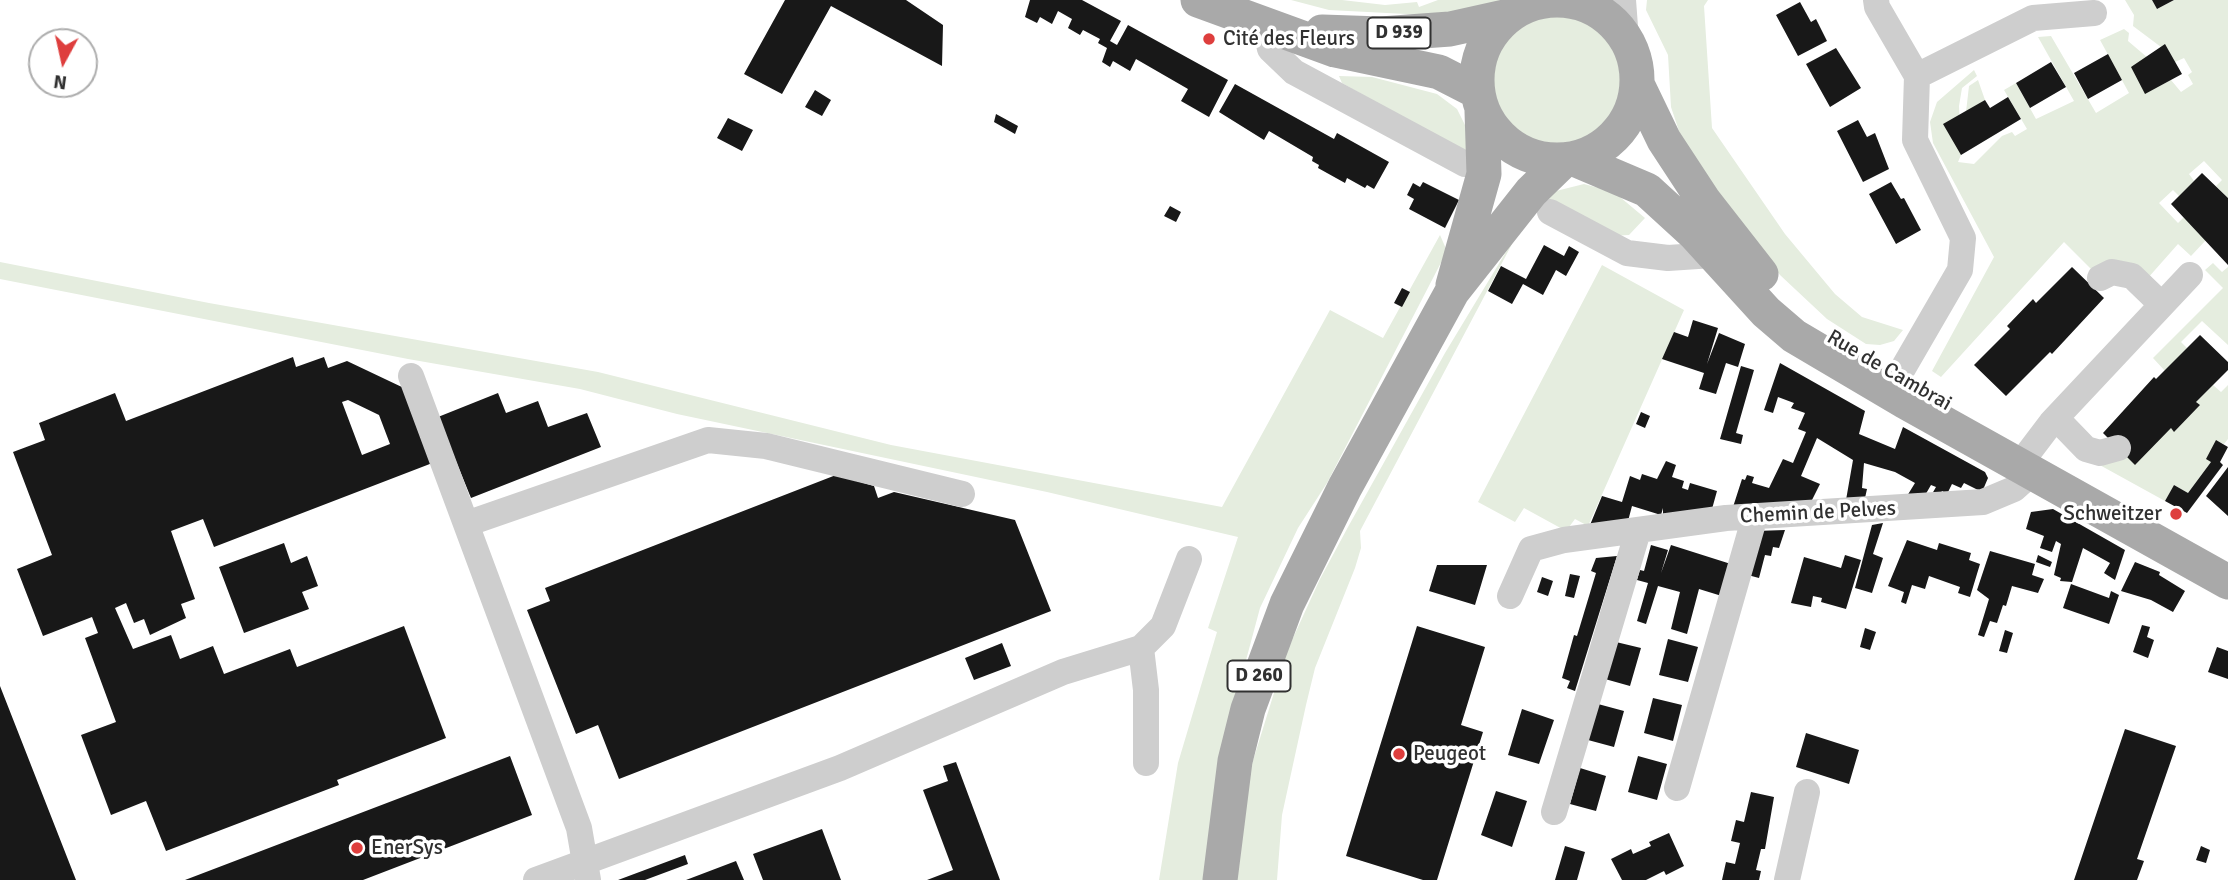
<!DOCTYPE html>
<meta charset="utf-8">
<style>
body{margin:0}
#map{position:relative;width:2228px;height:880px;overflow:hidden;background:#fff;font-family:Signika,sans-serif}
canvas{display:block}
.north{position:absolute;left:28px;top:28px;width:70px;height:70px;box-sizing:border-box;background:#fff;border:2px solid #adadad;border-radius:50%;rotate:188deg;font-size:19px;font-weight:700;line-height:28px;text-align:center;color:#313131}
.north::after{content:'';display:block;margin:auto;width:24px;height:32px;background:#de3e3d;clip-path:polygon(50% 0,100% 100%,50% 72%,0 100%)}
</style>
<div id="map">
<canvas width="2228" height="880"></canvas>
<div class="north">N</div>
</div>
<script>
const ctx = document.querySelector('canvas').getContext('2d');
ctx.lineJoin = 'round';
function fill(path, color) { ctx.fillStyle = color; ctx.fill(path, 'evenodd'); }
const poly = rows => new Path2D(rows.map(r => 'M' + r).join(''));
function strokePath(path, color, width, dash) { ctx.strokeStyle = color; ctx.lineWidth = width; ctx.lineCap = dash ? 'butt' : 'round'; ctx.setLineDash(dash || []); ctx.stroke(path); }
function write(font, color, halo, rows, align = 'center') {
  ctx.font = font + ' Signika,sans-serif'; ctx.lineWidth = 7; ctx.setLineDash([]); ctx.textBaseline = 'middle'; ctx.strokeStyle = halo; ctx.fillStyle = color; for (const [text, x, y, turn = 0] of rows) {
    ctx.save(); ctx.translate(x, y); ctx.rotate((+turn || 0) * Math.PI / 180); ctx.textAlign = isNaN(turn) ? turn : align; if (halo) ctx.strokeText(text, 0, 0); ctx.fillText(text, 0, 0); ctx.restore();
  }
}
fill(poly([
 [1291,0,1342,0,1385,5,1417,2,1419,7,1438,0,1504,0,1445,16,1329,10],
 [1647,0,1708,0,1704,6,1712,128,1785,234,1835,294,1862,317,1903,330,1894,341,1880,345,1866,344,1827,319,1780,275,1687,155,1671,107,1668,55,1646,10],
 [2125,0,2152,0,2157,9,2174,0,2228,0,2228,198,2216,186,2222,180,2204,161,2189,174,2194,181,2179,196,2173,190,2159,203,2178,223,2184,217,2206,240,2191,256,2178,244,2147,279,2094,272,2064,242,1941,377,1932,371,1994,257,1933,143,1930,122,1937,102,1974,70,1977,76,1962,88,1959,106,1961,155,1958,162,1974,164,2002,136,2012,132,2015,136,2027,129,2004,90,2016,83,2036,119,2074,101,2038,37,2051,36,2096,113,2129,93,2100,40,2124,29,2129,33,2128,41,2148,58,2146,93,2171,80,2181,92,2193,84,2188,75,2192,72,2184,58,2175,62,2165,45,2161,47,2133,26,2134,15],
 '1491 83a68 68 0 1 1 136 0a68 68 0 1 1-136 0Z',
 [1339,76,1372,77,1437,94,1457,109,1467,129,1467,154,1342,83],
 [1978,80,1985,100,1966,112,1969,86],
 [1584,184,1614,192,1645,218,1629,235,1611,236,1550,212,1548,193],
 [1521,227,1360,531,1361,548,1355,568,1315,668,1306,705,1282,815,1277,880,1237,880,1251,767,1287,651,1320,579,1348,527,1445,353],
 [1440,235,1447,251,1327,483,1298,528,1260,608,1219,761,1203,880,1159,880,1178,763,1217,632,1208,628,1238,537,1047,492,677,414,580,389,408,359,0,279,0,262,209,303,598,372,891,445,1222,507,1330,310,1383,338],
 [2213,263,2222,272,2228,267,2228,345,2202,321,2181,342,2187,348,2165,371,2153,358,2223,288,2205,270],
 [1602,265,1684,310,1588,526,1575,519,1566,531,1524,508,1515,522,1478,502],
 [2213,385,2221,392,2228,385,2228,439,2224,444,2217,441,2211,462,2188,493,2174,485,2165,501,2087,458,2171,428,2174,431,2199,406,2196,402]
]), '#e5eddf');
fill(poly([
 [785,0,906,0,943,25,942,66,831,6,782,94,744,74],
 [1030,0,1082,0,1121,21,1110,41,1117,45,1128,25,1228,80,1209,117,1181,101,1188,89,1136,59,1130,71,1113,61,1110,67,1102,62,1107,48,1098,43,1100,39,1083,30,1080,35,1068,28,1072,19,1058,11,1052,24,1040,17,1037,23,1025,17],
 [2152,0,2174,0,2157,9],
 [1800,2,1811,22,1816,19,1827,41,1798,56,1776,15],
 [2165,44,2182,74,2145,94,2131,67],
 [1836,48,1861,88,1830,107,1806,64],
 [2108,54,2122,80,2088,99,2074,73],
 [2051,62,2066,87,2030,108,2016,83],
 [1235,84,1334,139,1337,133,1389,162,1374,189,1367,185,1365,188,1347,178,1345,183,1318,168,1319,165,1312,161,1313,157,1269,131,1264,140,1219,112],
 [815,90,831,100,822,116,805,107],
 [2008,97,2021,119,1961,155,1943,124,1985,100,1990,108],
 [996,114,1018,126,1015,134,994,122],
 [728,118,753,130,742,151,717,138],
 [1858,120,1867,137,1875,133,1889,169,1863,182,1837,131],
 [2202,173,2228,198,2228,265,2171,204],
 [1423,182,1459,200,1445,228,1409,209,1414,199,1407,195,1413,183,1420,187],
 [1891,182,1901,199,1904,198,1921,230,1896,244,1869,194],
 [1170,206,1181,212,1176,222,1164,216],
 [1544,245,1564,256,1569,246,1579,252,1566,276,1556,270,1543,295,1523,284,1512,304,1488,291,1501,266,1526,279],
 [2072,267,2104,298,2052,354,2050,352,2006,396,1974,365,2010,329,2007,326,2033,299,2036,303],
 [1402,288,1410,292,1402,307,1394,303],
 [1693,320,1718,328,1707,364,1719,333,1745,344,1738,367,1726,363,1716,394,1699,389,1704,373,1662,359,1674,332,1688,337],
 [2200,335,2228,362,2228,370,2196,402,2200,405,2174,432,2171,428,2135,465,2103,433,2154,377,2156,379],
 [293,357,296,367,324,357,328,368,347,361,406,389,435,462,214,547,203,519,171,531,195,599,181,604,186,618,150,635,144,619,134,623,126,603,115,608,122,624,133,649,171,635,180,659,213,646,224,674,290,649,297,667,404,626,446,738,337,780,339,785,166,851,146,801,111,815,81,735,116,722,85,638,98,633,92,617,43,636,17,569,52,555,13,452,45,440,39,423,115,393,126,421],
 [348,400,379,415,390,444,362,455,342,402],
 [1780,363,1865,411,1859,434,1895,449,1903,427,1985,472,1988,478,1982,492,1964,483,1961,488,1952,484,1947,494,1942,491,1939,497,1932,494,1936,487,1931,485,1924,497,1907,496,1915,483,1895,472,1864,463,1862,488,1867,489,1865,498,1846,500,1853,460,1817,438,1801,476,1820,484,1811,502,1733,507,1742,479,1745,480,1747,475,1754,477,1752,483,1769,488,1783,459,1793,463,1806,432,1798,429,1805,413,1791,408,1794,403,1778,397,1773,413,1764,410],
 [1741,366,1754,370,1736,433,1743,435,1741,444,1720,439],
 [498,393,506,413,538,401,548,427,587,413,601,447,471,498,438,417],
 [1641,412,1650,416,1645,428,1636,424],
 [2216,440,2228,447,2220,462,2223,465,2187,513,2165,501,2174,485,2188,493,2211,462,2206,459],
 [1666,461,1676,465,1672,477,1684,481,1682,488,1688,490,1690,483,1717,491,1712,509,1663,514,1663,508,1661,515,1632,506,1628,521,1590,525,1602,496,1622,502,1630,476,1640,480,1642,474,1657,479],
 [2228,467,2228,516,2206,496],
 [836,475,874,486,878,498,894,492,1015,520,1051,611,619,779,598,725,576,734,527,610,550,601,545,588],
 [2053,509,2125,550,2115,580,2104,573,2110,563,2083,548,2072,582,2060,581,2061,578,2054,575,2061,544,2056,541,2052,552,2040,548,2044,536,2026,529,2031,512],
 [1883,523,1873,554,1883,558,1872,593,1855,588,1872,525],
 [1785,530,1779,548,1773,547,1771,556,1765,555,1759,578,1744,574,1756,531],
 [1907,540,1937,550,1939,543,1971,553,1969,560,1980,564,1970,597,1958,593,1960,587,1929,576,1925,589,1912,585,1906,604,1901,602,1904,592,1888,586],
 [284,543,291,563,307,556,318,586,302,592,309,609,244,633,219,567],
 [1651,545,1668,550,1661,573,1671,545,1734,565,1725,597,1699,589,1687,634,1671,629,1680,592,1658,586,1646,624,1637,621,1648,583,1637,580,1640,570,1644,571],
 [1990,551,2035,564,2032,575,2044,579,2038,593,2012,586,2006,606,2003,605,1997,623,1990,621,1984,637,1978,635,1989,599,1977,590],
 [1845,555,1861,560,1846,609,1821,602,1822,598,1813,596,1811,607,1791,603,1804,557,1841,568],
 [2038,555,2052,562,2050,567,2036,562],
 [1617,556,1575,691,1567,688,1570,681,1562,678,1574,635,1577,636,1596,573,1591,571,1596,558],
 [2135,562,2160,572,2159,575,2185,591,2173,612,2151,600,2121,591],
 [1437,565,1487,565,1475,605,1429,591],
 [1570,574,1580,576,1574,598,1565,596],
 [1542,577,1553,581,1548,596,1537,592],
 [2071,584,2109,598,2111,591,2119,595,2109,624,2063,608],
 [2142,625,2150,627,2147,637,2154,640,2148,658,2133,652],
 [1417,626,1485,647,1461,725,1483,732,1437,880,1423,880,1346,856],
 [1865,628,1876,632,1870,650,1860,647],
 [2005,630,2013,633,2007,653,1999,651],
 [1668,639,1698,647,1688,682,1659,675],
 [1616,642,1641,648,1630,686,1605,679],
 [1002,643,1011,666,974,680,965,658],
 [2217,647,2228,651,2228,679,2208,672],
 [0,686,76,880,0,880],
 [1653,698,1682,705,1673,741,1644,733],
 [1598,704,1624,711,1614,747,1588,740],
 [1522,709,1554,720,1539,764,1508,755],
 [2125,729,2176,746,2137,859,2144,861,2137,880,2074,880],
 [1806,733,1859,750,1849,784,1796,767],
 [510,756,532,815,363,880,185,880],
 [1638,756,1667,764,1657,800,1628,792],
 [956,762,1000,880,927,880,953,870,923,790,948,781,943,766],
 [1580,768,1606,776,1596,811,1570,804],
 [1496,791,1527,801,1512,847,1481,835],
 [1751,792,1774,797,1765,849,1761,849,1756,870,1761,871,1759,880,1722,880,1726,862,1735,864,1740,843,1731,841,1736,820,1744,822],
 [822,829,841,880,763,880,753,854],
 [1669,833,1684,866,1666,875,1664,871,1646,880,1622,880,1611,859,1631,849,1633,854,1651,846,1649,842],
 [1565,846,1585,852,1577,880,1555,880],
 [2201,846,2210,850,2206,863,2196,860],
 [685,855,688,864,645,880,618,880],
 [736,861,744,880,686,880]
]), '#181818');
strokePath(poly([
 [1623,0,1626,40],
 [1876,0,1877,7,1917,76,1915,140,1963,238,1960,270,1898,377],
 [1540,3,1544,0],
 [1265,26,1270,49,1294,72,1465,164],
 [1917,76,2033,18,2094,13],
 [1550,212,1627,253,1668,258,1713,255],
 [2100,278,2112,272,2132,276,2162,305],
 [411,376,579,828,588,880],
 [2056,418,2086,449,2100,453,2118,448],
 [2029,452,2051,423,2190,275],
 [466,524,708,440,766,446,962,494],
 [1510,596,1531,549,1564,540,1726,518,1983,502,2014,489,2033,472],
 [1141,648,1146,690,1146,763],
 [1677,788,1755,516],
 [1554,812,1638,531],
 [536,880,840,768,1063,672,1141,648,1163,626,1189,559],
 [1787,880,1807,792]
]), '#cecece', 26);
strokePath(poly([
 [1198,0,1335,50,1439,72,1478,92],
 '1477 80a80 80 0 1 1 160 0a80 80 0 1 1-160 0Z',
 [1322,32,1381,34,1450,29,1509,16],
 [1637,84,1664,140,1704,201,1761,274],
 [1574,159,1647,190,1694,233,1766,312,1794,336,1904,401,2228,582],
 [1453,285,1484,174,1482,111],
 [1220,880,1235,761,1248,709,1287,604,1345,487,1452,292,1531,192,1564,160]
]), '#a9a9a9', 35);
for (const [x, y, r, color] of [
 [1209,39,7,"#de3e3d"],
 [2176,514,7,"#de3e3d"],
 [1399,754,7,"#de3e3d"],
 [357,848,7,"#de3e3d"]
]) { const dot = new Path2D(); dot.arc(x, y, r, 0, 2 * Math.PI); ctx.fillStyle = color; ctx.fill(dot); strokePath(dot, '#fff', 2.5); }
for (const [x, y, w] of [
 [1399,33,63],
 [1259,676,63]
]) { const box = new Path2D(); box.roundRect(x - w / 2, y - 15.5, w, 31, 5); ctx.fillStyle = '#fff'; ctx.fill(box); strokePath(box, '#313131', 2); }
write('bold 19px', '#313131', null, [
 ["D 939",1399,33],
 ["D 260",1259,676]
]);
write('21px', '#313131', '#fff', [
 ["Cité des Fleurs",1223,39],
 ["Schweitzer",2162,514,"right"],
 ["Peugeot",1413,754],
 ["EnerSys",371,848]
], 'left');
write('21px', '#313131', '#fff', [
 ["Rue de Cambrai",1889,371,30],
 ["Chemin de Pelves",1818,513,-3]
]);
</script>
